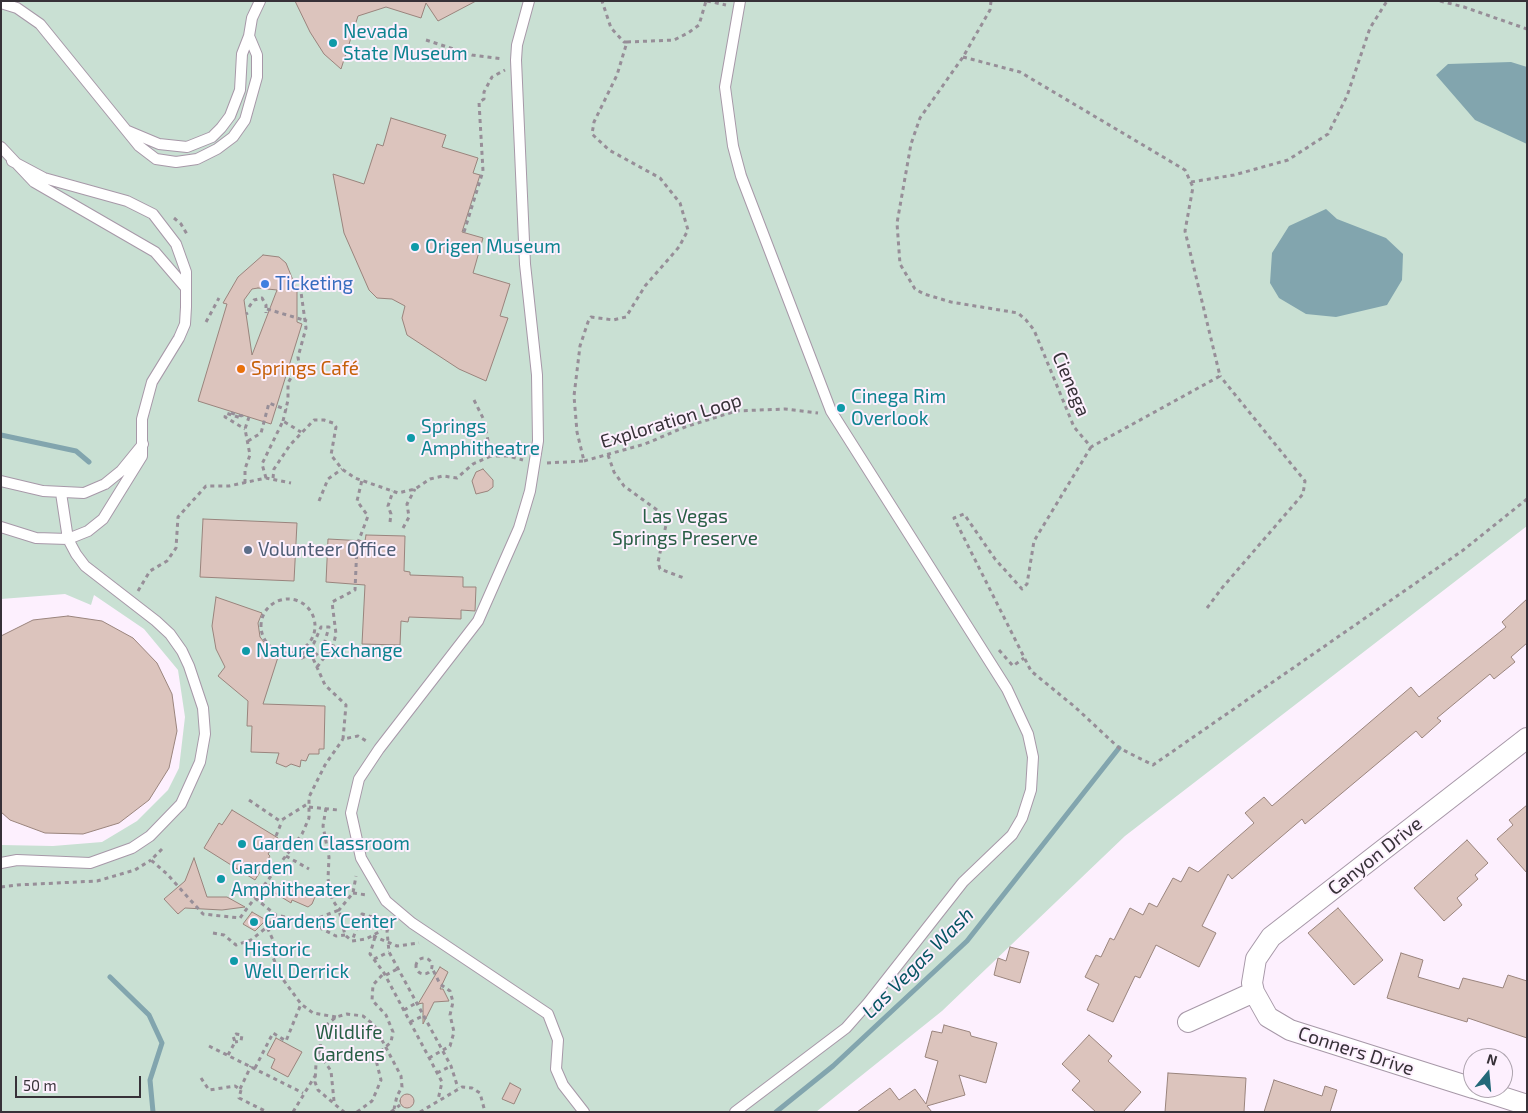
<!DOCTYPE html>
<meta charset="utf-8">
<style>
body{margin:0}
#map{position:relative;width:1528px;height:1113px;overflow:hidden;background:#fdf0fe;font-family:"Exo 2",sans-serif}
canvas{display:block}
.frame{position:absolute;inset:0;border:2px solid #373138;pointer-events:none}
.north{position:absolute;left:1463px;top:1048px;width:50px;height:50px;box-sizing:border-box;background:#fdf0fe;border:1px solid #aea4af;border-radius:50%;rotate:17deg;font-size:14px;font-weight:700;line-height:20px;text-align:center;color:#373138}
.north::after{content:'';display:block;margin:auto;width:18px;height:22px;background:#236979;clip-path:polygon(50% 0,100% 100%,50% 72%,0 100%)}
.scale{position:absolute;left:15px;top:1076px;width:126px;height:22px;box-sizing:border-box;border:2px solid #373138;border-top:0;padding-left:6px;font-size:15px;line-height:18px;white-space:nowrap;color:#373138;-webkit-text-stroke:4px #fdf0fe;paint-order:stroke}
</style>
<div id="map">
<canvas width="1528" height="1113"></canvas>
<div class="frame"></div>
<div class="north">N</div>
<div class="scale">50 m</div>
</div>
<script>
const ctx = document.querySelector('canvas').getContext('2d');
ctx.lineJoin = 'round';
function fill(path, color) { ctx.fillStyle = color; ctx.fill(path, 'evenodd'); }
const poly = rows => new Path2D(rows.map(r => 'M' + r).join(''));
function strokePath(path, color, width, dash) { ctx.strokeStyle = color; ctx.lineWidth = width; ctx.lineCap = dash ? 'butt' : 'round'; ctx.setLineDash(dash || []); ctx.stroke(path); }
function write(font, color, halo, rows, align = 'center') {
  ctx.font = font + ' "Exo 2",sans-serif'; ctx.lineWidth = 4; ctx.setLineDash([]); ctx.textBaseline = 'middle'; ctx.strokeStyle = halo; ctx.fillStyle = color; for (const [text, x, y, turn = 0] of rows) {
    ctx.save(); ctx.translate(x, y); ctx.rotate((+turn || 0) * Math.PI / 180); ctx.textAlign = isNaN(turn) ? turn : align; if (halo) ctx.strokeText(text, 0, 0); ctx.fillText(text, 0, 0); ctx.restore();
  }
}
fill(poly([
 [1,1,1527,1,1527,526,1125,836,942,1011,816,1112,1,1112,1,845,53,846,102,842,137,821,168,790,179,768,185,717,178,670,144,629,94,595,91,605,65,594,1,599]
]), '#c9e0d3');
fill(poly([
 [1511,62,1527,67,1527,144,1475,120,1436,75,1448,64],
 [1326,209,1337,219,1386,238,1403,254,1402,280,1387,305,1336,317,1306,314,1279,298,1270,283,1272,253,1289,226]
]), '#82a5ae');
strokePath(poly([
 [1,435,76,451,89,462],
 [110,977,149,1015,162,1043,150,1080,153,1112],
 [776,1112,833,1066,967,941,1119,748]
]), '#82a5ae', 5);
const building = poly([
 [295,1,476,1,438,21,426,3,421,18,386,7,358,16,341,69,324,54,310,32,295,1],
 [391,118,446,135,442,147,478,158,473,173,480,175,462,232,483,238,473,273,510,284,500,316,508,318,486,381,459,369,407,335,402,318,405,306,392,299,377,298,369,290,344,233,333,174,364,184,377,144,383,146,391,118],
 [263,255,279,257,286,263,297,290,297,322,302,324,271,424,198,401,227,304,223,303,238,277,263,255],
 [258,288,277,290,252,355,244,300,252,289,258,288],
 [483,469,493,480,493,487,488,491,476,494,472,481,476,472,483,469],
 [203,519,297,523,294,581,200,577,203,519],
 [366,535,405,536,404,571,410,572,410,575,463,577,463,587,476,587,475,611,461,610,461,619,409,617,408,622,401,621,400,645,362,644,365,585,326,582,328,539,365,541,366,535],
 [216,597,262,613,258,623,260,637,269,648,279,654,263,704,325,706,324,749,319,749,319,754,309,754,306,761,301,760,300,767,291,764,286,767,276,763,279,753,251,752,252,726,247,726,248,701,218,676,225,667,216,649,212,626,216,597],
 [1527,599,1527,643,1511,657,1515,662,1494,679,1490,674,1437,718,1441,721,1422,738,1416,731,1305,824,1302,819,1232,879,1228,874,1202,926,1216,933,1199,967,1156,945,1140,978,1135,976,1113,1022,1087,1010,1099,984,1085,977,1096,955,1101,957,1110,938,1114,940,1130,908,1143,915,1149,903,1157,907,1173,878,1181,882,1189,867,1198,872,1254,823,1245,813,1264,797,1272,806,1411,687,1419,697,1506,627,1502,622,1527,599],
 [68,616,102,621,133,638,157,663,172,694,177,731,169,768,149,800,119,823,83,834,45,833,10,820,1,812,1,636,33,620,68,616],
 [1527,805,1527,873,1497,839,1513,825,1509,820,1527,805],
 [232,810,278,838,268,854,270,856,255,880,204,848,219,823,222,825,232,810],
 [1467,840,1488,863,1475,875,1478,879,1457,898,1462,905,1444,921,1414,888,1467,840],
 [194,858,207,897,227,897,245,907,222,910,185,908,178,914,164,899,185,881,194,858],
 [262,885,299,885,317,892,312,904,308,907,292,900,291,903,262,885],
 [1338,908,1383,960,1354,985,1308,933,1338,908],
 [252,912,266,920,255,931,243,924,252,912],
 [1010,947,1029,952,1020,983,994,975,998,958,1006,961,1010,947],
 [1401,953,1423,960,1418,977,1459,989,1463,978,1503,988,1508,975,1527,981,1527,1038,1468,1018,1467,1022,1387,998,1401,953],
 [440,967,448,972,440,989,443,989,449,1001,434,1002,423,1024,423,1003,418,1004,440,967],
 [944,1025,970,1032,971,1036,997,1043,986,1083,959,1075,965,1095,927,1106,932,1112,857,1112,890,1088,899,1100,915,1089,926,1104,938,1061,925,1057,932,1031,942,1033,944,1025],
 [1089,1035,1112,1056,1108,1061,1141,1092,1123,1112,1096,1112,1072,1090,1080,1081,1062,1064,1089,1035],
 [276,1038,302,1052,288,1077,271,1068,275,1059,267,1055,276,1038],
 [1168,1073,1246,1078,1244,1112,1165,1112,1168,1073],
 [1274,1080,1322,1096,1325,1086,1337,1090,1330,1112,1264,1112,1274,1080],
 [510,1083,521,1089,514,1104,502,1099,510,1083],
 '400 1101a7 7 0 1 1 14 0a7 7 0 1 1-14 0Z'
]);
fill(building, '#dcc4bd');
strokePath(building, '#9a847d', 1);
const lane = poly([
 [529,1,517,45,516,60,525,264,537,375,538,441,530,491,519,528,478,621,379,749,359,779,351,813,361,858,386,901,412,923,548,1014,558,1040,556,1069,563,1085,584,1112],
 [1,3,17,8,40,24,139,146,156,159,176,162,197,159,217,149,233,137,245,120,257,77,257,55,249,36],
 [128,131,159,144,187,147,212,137,221,128,230,116,240,90,242,54,249,36,252,18,260,1],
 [1,147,34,182,155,252,186,288],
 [1,481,43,491,84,493,105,484,121,471,143,444],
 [1,527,36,538,68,539,88,531,103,519,142,456,142,419,152,382,179,338,185,324,186,307,186,272,176,244,153,214,127,201,44,178,12,161],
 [1,863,17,860,90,863,132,848,150,836,181,804,200,762,205,734,203,708,189,666,182,651,170,634,156,621,85,566,76,554,68,539,61,493],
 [735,1112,846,1028,868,1003,963,882,1012,835,1022,818,1031,790,1033,757,1028,734,1007,689,831,411,741,176,733,146,725,87,740,1]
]);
const street = poly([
 [1188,1022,1254,992],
 [1473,1088,1290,1030,1268,1017,1254,992,1252,983,1256,959,1271,937,1527,738],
 [1474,1088,1527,1105]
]);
strokePath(lane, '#a798a8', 12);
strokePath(street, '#a798a8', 22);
strokePath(poly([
 [707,1,726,5],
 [991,1,990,10,963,57,920,118,911,144,897,223,900,264,915,289,924,294,951,302,1018,313,1026,320,1034,330,1074,427,1091,447],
 [1440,1,1464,7,1527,29],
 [426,40,472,55,503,59],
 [627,42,674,40,688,33,699,25,706,1],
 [963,57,1020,72,1185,170,1193,187,1185,231,1220,376,1091,447],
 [1191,182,1234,175,1288,160,1328,134,1347,96,1370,28,1387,1],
 [174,218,181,224,188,236],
 [464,232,483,171,479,102,484,99,484,92,492,77,505,70],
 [249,307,254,300,262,298,266,305,266,313],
 [267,309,307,321],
 [246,314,248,313],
 [206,322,219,298],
 [474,400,484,420,491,456,508,456,523,460],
 [231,413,242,416,241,418,226,413,225,417,245,429],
 [283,421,288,400,288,383,299,364,298,357,306,328,300,285],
 [248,441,261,433,269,403,287,410],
 [1091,447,1034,541,1027,584,1022,589,995,559,964,514,954,518,1031,671,1075,707,1119,748,1153,765,1462,551,1527,499],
 [608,455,614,472,624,486,664,515,666,525,658,562,660,569,684,578],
 [584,461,645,444,685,427,736,411,785,409,818,413],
 [547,463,584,461,577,432,574,396,580,346,588,322,591,317,613,320,626,317,645,286,679,247,688,230,680,203,660,178,609,150,592,134,594,122,617,75,627,42,624,42,611,28,602,1],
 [266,478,262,464,283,421,301,432],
 [273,478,274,469,290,445,314,420,324,420,333,423,336,427,331,455,342,469,355,478,398,493,415,489,430,479,443,476,457,478,473,464,491,456],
 [245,483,245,469,250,455,245,429,249,417],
 [319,501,328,479,342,469],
 [390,522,391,514,388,506,393,491],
 [403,528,409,517,407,504,415,489],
 [138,591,150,571,167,561,176,548,178,517,206,486,229,486,266,478,291,483],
 '261 626a27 27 0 1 1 54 0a27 27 0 1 1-54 0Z',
 [1207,608,1222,588,1303,494,1305,481,1220,376],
 [304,647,308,650,301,655,302,658,311,654,325,685,346,705,343,739,358,736,368,742],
 [308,650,314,643,321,627,329,627,323,648,313,658],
 [999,650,1013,666,1024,658],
 [317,667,333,646,336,634,332,602,355,590,357,545,368,516,357,501,362,480],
 [249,800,280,821,309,803],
 [309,807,338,810],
 [326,808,323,826,329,857,328,879,332,899,339,910,353,893,356,876],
 [276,836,282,821],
 [162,849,151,860,167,874,203,914,240,918,302,834,309,818,309,797,325,765,343,739],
 [286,856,309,869],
 [255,885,262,888],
 [1,887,17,885,97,881,135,870,151,860],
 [353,893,367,895],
 [255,898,276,915,308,922,339,910,345,935,352,941,366,939,379,932,386,921,362,914,352,941],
 [276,915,267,927,273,940,272,955,282,978,301,1004,313,1013,336,1017],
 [317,919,322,929,336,936,345,935],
 [392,922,387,931,389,952,451,1066,458,1088],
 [213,933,224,935,236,945,251,940,267,927],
 [373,936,397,946,419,943],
 [375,937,370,954,384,973,442,1082,438,1100],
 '416 966a8 8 0 1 1 16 0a8 8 0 1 1-16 0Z',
 [374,959,389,952],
 [386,975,399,968],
 [404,1010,416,1003],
 [410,1022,423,1016],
 [209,1046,303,1093],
 [320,1050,316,1064,315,1082,318,1090,344,1112],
 [228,1055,235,1042,233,1036,236,1034,242,1035,241,1041,235,1042],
 [429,1058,450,1046,454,1032,450,1015,453,1002,450,991,440,984,432,968],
 [255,1068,273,1033,286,1041,301,1004],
 [437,1073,451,1066],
 [201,1078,209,1090,235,1086,241,1090,239,1098,267,1112],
 [240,1089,251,1066],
 [334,1101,331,1071,321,1056,320,1039,324,1027,336,1017,347,1014,363,1016,374,1025,401,1076,402,1087,397,1096,394,1109],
 [293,1112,315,1076],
 [357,1112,372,1101,376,1092,381,1080,376,1060,377,1055,391,1042,393,1032,386,1015,372,1000,373,985,384,973],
 [391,1112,400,1105],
 [420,1112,462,1087,472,1088,480,1093,485,1112]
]), '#978e98', 3, [4, 4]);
strokePath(lane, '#fff', 10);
strokePath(street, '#fff', 20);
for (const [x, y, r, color] of [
 [333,43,5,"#0f9aa8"],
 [415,247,5,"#0f9aa8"],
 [265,284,5,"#3f7fe0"],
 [241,369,5,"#e8710a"],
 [841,408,5,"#0f9aa8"],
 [411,438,5,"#0f9aa8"],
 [248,550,5,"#5c6f8a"],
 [246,651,5,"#0f9aa8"],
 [242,844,5,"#0f9aa8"],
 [221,879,5,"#0f9aa8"],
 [254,922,5,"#0f9aa8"],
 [234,961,5,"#0f9aa8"]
]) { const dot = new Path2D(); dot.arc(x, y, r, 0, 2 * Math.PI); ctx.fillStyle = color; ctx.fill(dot); strokePath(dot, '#fdf0fe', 2); }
write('19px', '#0d838f', '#fdf0fe', [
 ["Nevada",343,32],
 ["State Museum",343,54],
 ["Origen Museum",425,247],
 ["Cinega Rim",851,397],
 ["Overlook",851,419],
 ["Springs",421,427],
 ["Amphitheatre",421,449],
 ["Nature Exchange",256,651],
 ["Garden Classroom",252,844],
 ["Garden",231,868],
 ["Amphitheater",231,890],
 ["Gardens Center",264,922],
 ["Historic",244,950],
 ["Well Derrick",244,972]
], 'left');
write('19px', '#366cbe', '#fdf0fe', [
 ["Ticketing",275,284]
], 'left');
write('19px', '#c56008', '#fdf0fe', [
 ["Springs Café",251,369]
], 'left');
write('19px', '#373138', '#fdf0fe', [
 ["Cienega",1071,384,67],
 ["Exploration Loop",671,421,-17],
 ["Canyon Drive",1375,856,-38],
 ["Conners Drive",1356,1051,18]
]);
write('19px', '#285e45', '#fdf0fe', [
 ["Las Vegas",685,517],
 ["Springs Preserve",685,539],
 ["Wildlife",349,1033],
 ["Gardens",349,1055]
]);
write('19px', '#4e5e75', '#fdf0fe', [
 ["Volunteer Office",258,550]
], 'left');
write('italic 20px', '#075664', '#fdf0fe', [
 ["Las Vegas Wash",918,963,-45]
]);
</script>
